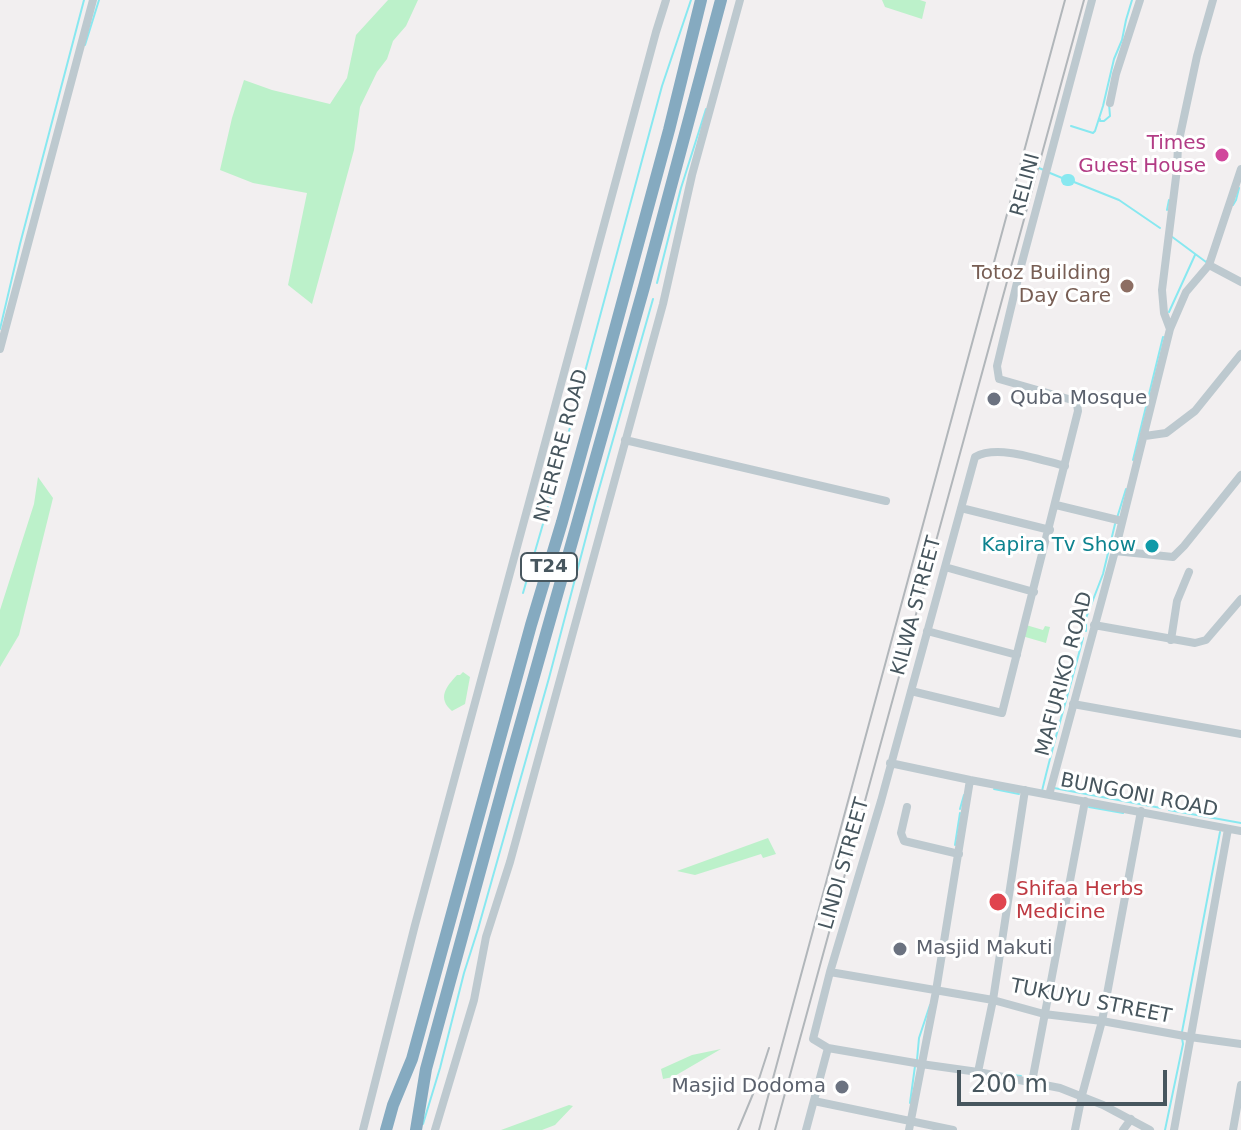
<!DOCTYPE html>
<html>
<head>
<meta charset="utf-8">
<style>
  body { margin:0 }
  #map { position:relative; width:1241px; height:1130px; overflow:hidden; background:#f2eff0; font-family:"DejaVu Sans",sans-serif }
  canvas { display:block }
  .scale { position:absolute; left:957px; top:1070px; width:210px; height:36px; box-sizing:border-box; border:4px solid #47565e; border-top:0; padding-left:10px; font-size:24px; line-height:28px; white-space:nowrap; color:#47565e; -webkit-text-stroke:6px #fff; paint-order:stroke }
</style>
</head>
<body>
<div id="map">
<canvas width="1241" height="1130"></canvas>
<div class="scale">200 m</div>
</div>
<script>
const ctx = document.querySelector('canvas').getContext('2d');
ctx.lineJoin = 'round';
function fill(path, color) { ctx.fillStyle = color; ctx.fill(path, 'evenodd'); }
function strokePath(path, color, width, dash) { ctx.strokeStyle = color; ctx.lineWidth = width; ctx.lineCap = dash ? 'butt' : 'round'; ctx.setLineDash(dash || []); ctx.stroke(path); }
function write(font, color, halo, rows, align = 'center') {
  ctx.font = font + ' "DejaVu Sans",sans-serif'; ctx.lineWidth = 6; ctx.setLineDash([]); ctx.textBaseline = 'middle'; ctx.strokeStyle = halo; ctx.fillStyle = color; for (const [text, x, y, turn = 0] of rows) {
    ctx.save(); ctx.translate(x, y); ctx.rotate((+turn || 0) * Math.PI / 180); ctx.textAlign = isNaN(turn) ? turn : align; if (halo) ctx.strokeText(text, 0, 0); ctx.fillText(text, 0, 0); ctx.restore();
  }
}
fill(new Path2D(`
  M388 0H418L406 26 393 41 387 59 377 72 360 107 354 150 312 304 288 285 307 193 253 183 220 170 232 118 244 80 272 90 330 104 347 78 356 35Z
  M882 0H920L926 2 922 19 885 7Z
  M38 477 53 498 19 635 0 667V610L34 504Z
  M1026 625 1043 630 1045 626 1050 627 1046 643 1022 636Z
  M463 672 470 677 465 704 452 711C437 698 446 687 457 675H460Z
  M768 838 776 854 763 858 761 854 695 875 677 871Z
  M721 1049 673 1077 663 1079 661 1069 692 1055Z
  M569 1105 573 1106 555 1125 542 1130H501Z`), '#bcf1ca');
strokePath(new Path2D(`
  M85 45 99 0
  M1100 119V121H1104L1110 116 1109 104
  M1071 126 1093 133 1095 131 1103 106 1114 59 1122 40 1126 20 1132 0
  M1031 165 1044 170
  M1050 173 1067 180
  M1069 180 1119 200 1160 228
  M1233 205 1236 200 1239 188
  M1167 210 1169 200
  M1171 236 1206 262 1207 261
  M657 283 681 188 706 109
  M1169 312 1195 255
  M0 329 20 244 84 0
  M1133 460 1163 337
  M1117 518 1126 489
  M523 593 558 472 662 86 691 0
  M1086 618 1103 574 1115 524
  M1086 631V621
  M1054 788 1161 808
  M994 789 1019 794
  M1042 791C1054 739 1070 689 1083 638
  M1089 807 1123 813
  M960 809 964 795
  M1169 810 1241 823
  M955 845 960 813
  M1182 1032 1220 832
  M917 1060 919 1038 930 1005
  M1013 1075 1021 1076
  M910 1103 915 1066
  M423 1124 440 1068 464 973 478 929 549 678 595 503 653 299
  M1165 1130 1183 1044 1182 1038`), '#88e8f0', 2);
strokePath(new Path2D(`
  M1067 180H1069`), '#88e8f0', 12);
strokePath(new Path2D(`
  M1110 103 1116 74 1140 0
  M1209 265 1241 282
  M1170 329 1164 313 1162 290 1177 169 1178 145 1197 56 1213 0
  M0 349 93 0
  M1145 436 1166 433 1195 411 1241 354
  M625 440 886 501
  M1065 466C1040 460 998 444 975 457L881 801 830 972 813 1039 828 1048 921 1064 978 1072 1060 1088 1103 1105 1150 1130
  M1056 505 1122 521
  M961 508 1050 530
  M1115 551 1173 557 1184 546 1241 475
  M945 567 1034 592
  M1094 625 1195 643 1206 640 1241 599
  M927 631 1017 655
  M1171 640 1177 601 1189 572
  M911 691 1002 713 1078 411 1077 403 1072 400 999 379 997 366 1021 266 1092 0
  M1073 704 1241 734
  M890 763 970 780 1241 831
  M1049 795 1115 551 1170 329 1186 292 1209 265 1241 169
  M907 807 901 833 904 841 959 854
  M830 972 993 1000 1044 1014 1102 1021 1190 1037 1241 1044
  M978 1072 993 1000 1025 790
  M1032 1082 1085 801
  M814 1101 953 1130
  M363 1130 415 925 656 32 666 0
  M435 1130 474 1000 486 937 510 862 663 304 692 175 740 0
  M806 1130 828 1048
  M909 1130 936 991 970 780
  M1075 1130 1082 1095 1102 1021 1141 811
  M1123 1130 1131 1119
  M1174 1130 1228 829
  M1233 1130 1241 1085`), '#bdc9cf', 8);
strokePath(new Path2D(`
  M386 1130 393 1105 412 1059 531 625 562 522 593 410 669 130 701 0
  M416 1130 426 1069 509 765 644 287 721 0`), '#85aac0', 12);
strokePath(new Path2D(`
  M738 1130 758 1082 769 1048
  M759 1130 1065 0
  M775 1130 1084 0`), '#b1b6ba', 2);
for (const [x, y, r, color] of [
  [1222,155,8,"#d1479c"],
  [1127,286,8,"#8d6e63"],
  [994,399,8,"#6b7280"],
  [1152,546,8,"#0f9aa8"],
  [998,902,10,"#e0444e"],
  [900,949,8,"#6b7280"],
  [842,1087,8,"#6b7280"]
]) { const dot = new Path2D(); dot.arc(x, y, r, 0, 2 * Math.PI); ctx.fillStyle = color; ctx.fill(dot); strokePath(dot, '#fff', 3); }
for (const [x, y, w] of [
  [549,567,56]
]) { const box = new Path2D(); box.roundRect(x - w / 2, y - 14, w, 28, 6); ctx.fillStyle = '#fff'; ctx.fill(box); strokePath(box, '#47565e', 2); }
write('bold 18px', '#47565e', null, [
  ["T24",549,567]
]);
write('20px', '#b23c85', '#fff', [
  ["Times",1206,144],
  ["Guest House",1206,167]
], 'right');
write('20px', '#47565e', '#fff', [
  ["RELINI",1026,185,-75],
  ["NYERERE ROAD",562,446,-75],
  ["KILWA STREET",917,606,-75],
  ["MAFURIKO ROAD",1065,674,-75],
  ["BUNGONI ROAD",1139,796,11],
  ["LINDI STREET",845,864,-74],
  ["TUKUYU STREET",1091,1002,11]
]);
write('20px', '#785e54', '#fff', [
  ["Totoz Building",1111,274],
  ["Day Care",1111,297]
], 'right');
write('20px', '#5b616d', '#fff', [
  ["Quba Mosque",1010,399],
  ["Masjid Makuti",916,949],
  ["Masjid Dodoma",826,1087,"right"]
], 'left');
write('20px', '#0d838f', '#fff', [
  ["Kapira Tv Show",1136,546]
], 'right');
write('20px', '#be3a42', '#fff', [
  ["Shifaa Herbs",1016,890],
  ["Medicine",1016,913]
], 'left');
</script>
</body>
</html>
